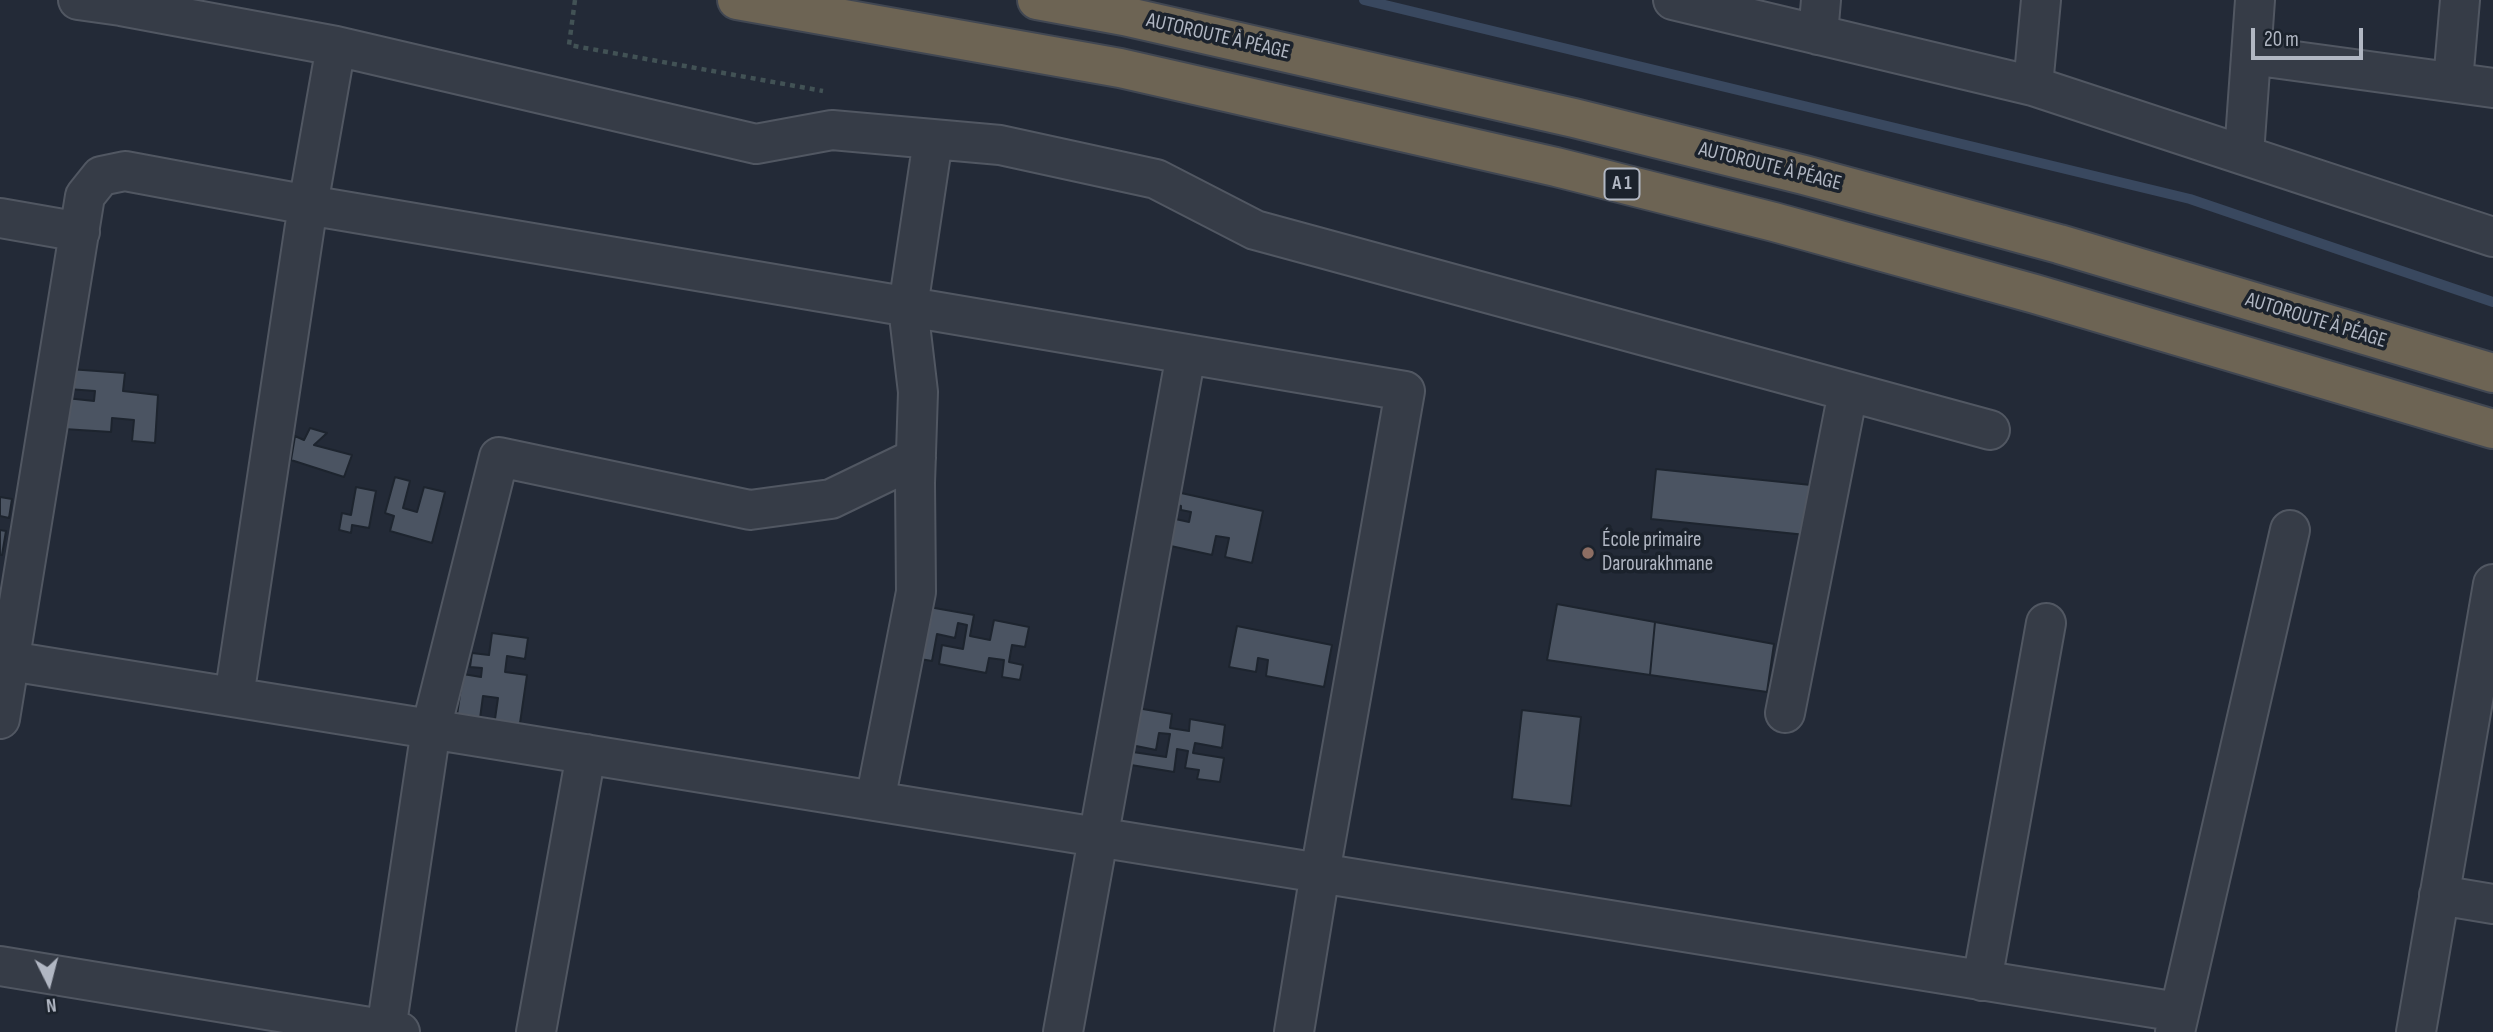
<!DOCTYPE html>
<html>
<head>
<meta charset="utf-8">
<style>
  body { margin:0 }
  #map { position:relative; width:2493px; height:1032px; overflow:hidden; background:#232a37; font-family:"Sofia Sans Condensed",sans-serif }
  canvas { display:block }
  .north { position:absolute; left:14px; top:948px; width:70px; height:70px; -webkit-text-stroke:5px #1b222c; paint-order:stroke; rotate:174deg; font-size:19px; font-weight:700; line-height:28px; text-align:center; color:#b1b7c3 }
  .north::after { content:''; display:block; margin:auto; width:24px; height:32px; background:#b1b7c3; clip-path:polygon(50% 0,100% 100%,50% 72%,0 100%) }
  .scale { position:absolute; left:2251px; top:28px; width:112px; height:32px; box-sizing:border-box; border:4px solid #b1b7c3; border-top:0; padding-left:9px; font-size:21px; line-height:24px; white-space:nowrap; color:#b1b7c3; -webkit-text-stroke:5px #1b222c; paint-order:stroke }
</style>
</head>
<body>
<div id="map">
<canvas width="2493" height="1032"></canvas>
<div class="north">N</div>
<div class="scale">20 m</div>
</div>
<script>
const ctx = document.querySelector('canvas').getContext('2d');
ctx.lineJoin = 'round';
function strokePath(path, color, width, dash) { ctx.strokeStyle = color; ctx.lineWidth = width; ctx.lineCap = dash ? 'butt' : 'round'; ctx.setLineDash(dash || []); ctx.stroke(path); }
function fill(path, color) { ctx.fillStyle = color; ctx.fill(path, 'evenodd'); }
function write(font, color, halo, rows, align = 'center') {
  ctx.font = font + ' "Sofia Sans Condensed",sans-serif'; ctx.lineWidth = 7; ctx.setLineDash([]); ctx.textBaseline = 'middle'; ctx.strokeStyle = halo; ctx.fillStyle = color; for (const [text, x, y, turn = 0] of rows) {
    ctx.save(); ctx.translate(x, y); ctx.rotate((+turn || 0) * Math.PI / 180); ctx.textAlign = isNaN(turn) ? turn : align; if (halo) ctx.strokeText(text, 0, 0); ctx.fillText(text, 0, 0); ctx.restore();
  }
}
strokePath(new Path2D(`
  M1364 0 2190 199 2493 302`), '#39485f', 10);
const building = new Path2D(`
  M69 369 125 373 123 391 158 395 155 443 132 441 134 420 112 418 111 432 64 429 66 398 94 401 95 391 68 389Z
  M310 428 327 433 314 445 352 455 344 477 291 460 295 436 304 440Z
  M1656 469 1811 485 1806 535 1651 519Z
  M395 477 410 481 403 508 417 512 424 487 445 492 432 543 390 531 394 516 385 513Z
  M356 487 376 491 369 528 352 525 351 533 339 530 342 513 351 515Z
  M1172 491 1263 511 1252 563 1225 557 1229 538 1216 536 1212 555 1157 543 1162 516 1189 522 1191 512 1181 510V506L1169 503Z
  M0 497 12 499 9 518 0 516Z
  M0 530 6 531 2 555H0Z
  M1557 604 1655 622 1650 675 1547 660Z
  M929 607 974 615 970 636 990 640 994 620 1029 627 1025 647 1012 645 1009 662 1023 665 1020 680 1002 677 1004 660 989 658 986 673 939 664 942 645 963 649 967 625 958 623 955 638 937 634 932 661 920 659Z
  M1655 622 1774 644 1767 692 1650 675Z
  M1237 626 1332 645 1324 687 1266 676 1268 660 1258 658 1256 672 1229 667Z
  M492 633 528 638 525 659 507 656 505 672 527 675 519 730 494 726 498 698 483 696 479 726 456 722 463 674 481 677 482 668 470 667 472 653 489 655Z
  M1137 708 1172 714 1170 728 1189 731 1190 719 1225 725 1222 748 1195 743 1193 753 1224 758 1220 782 1197 779 1199 770 1185 768 1188 751 1177 749 1174 772 1131 765 1133 752 1166 757 1170 734 1159 733 1156 750 1131 745Z
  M1522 710 1581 717 1571 806 1512 799Z`);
fill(building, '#4b5462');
strokePath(building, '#1d242e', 2);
const street = new Path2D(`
  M78 0 121 6 336 46 756 144 832 130 1000 145 1156 179 1255 230 1990 430
  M1673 0 2033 86 2493 237
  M1818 35 1821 0
  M2251 55 2493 88
  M2453 82 2460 0
  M2033 86 2041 0
  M2244 154 2255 0
  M0 218 80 232
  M10 661 2178 1012
  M234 697 308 205 336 46
  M1785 713 1848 392
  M0 719 85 196 101 176 125 171 308 205 1405 391 1320 873 1294 1032
  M875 801 916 592 915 483 918 392 908 307 933 140
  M2439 895 2493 904
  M0 966 400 1032
  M1982 981 2046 623
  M386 1030 431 729 499 457 750 510 831 499 916 458
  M536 1032 586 754
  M1063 1032 1186 354
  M2175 1032 2290 530
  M2416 1032 2493 584`);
const highway = new Path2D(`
  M737 0 1120 68 1556 167 1774 222 2035 294 2493 429
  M1037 0 1124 16 1574 118 1804 175 2059 244 2493 373`);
strokePath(street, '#515762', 42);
strokePath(highway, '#414752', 42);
strokePath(new Path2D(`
  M575 0 569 45 823 91`), '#425255', 4.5, [5, 5]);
strokePath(street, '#363c47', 38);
strokePath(highway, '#6d6454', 38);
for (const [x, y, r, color] of [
  [1588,553,7,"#8d6e63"]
]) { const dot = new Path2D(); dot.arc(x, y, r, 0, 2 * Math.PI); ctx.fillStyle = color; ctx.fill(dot); strokePath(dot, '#1b222c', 2.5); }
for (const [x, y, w] of [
  [1622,184,35]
]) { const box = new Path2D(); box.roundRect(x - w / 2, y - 15.5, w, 31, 5); ctx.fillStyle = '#1b222c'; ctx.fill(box); strokePath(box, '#b1b7c3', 2); }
write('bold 19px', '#b1b7c3', null, [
  ["A 1",1622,184]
]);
write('21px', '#b1b7c3', '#1b222c', [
  ["AUTOROUTE À PÉAGE",1218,37,13],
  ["AUTOROUTE À PÉAGE",1770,167,14],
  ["AUTOROUTE À PÉAGE",2316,321,17]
]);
write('21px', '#b1b7c3', '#1b222c', [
  ["École primaire",1602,541],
  ["Darourakhmane",1602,565]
], 'left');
</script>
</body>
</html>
